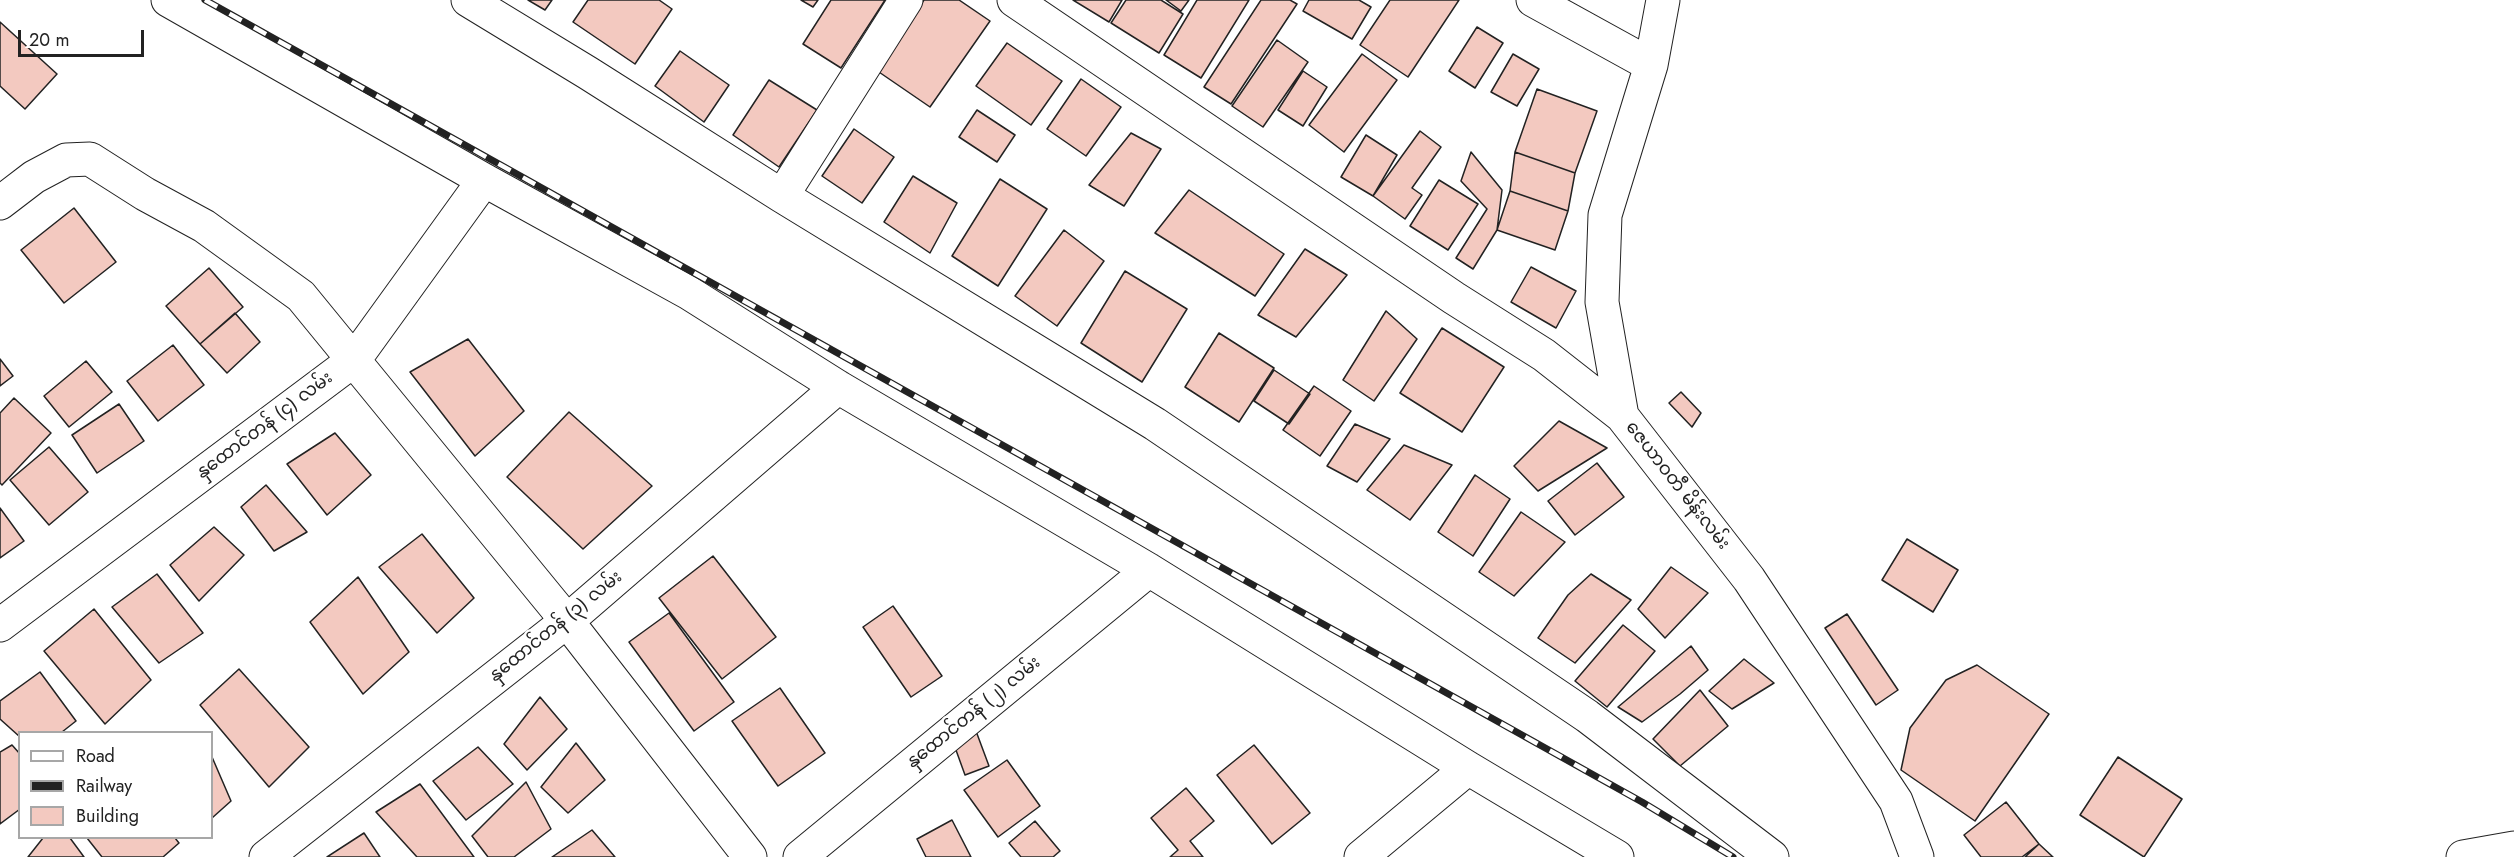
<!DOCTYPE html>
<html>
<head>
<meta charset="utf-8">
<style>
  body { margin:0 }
  #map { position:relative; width:2514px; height:857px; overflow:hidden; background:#fff; font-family:Jost,sans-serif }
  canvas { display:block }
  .legend { position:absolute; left:18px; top:731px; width:195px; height:108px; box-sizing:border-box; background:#fff; border:2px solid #a7a7a7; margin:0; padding:8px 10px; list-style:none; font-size:18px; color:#222 }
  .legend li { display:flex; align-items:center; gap:12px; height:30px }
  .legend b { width:30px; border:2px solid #a7a7a7 }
  .scale { position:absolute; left:18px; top:30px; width:126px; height:27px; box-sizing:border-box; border:3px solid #222; border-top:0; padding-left:8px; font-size:18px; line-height:21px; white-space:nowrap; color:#222; -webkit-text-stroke:4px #fff; paint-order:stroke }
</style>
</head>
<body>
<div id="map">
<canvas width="2514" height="857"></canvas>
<ul class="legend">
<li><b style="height:8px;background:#fff"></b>Road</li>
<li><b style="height:8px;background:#222"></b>Railway</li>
<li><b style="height:16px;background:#f3c9c0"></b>Building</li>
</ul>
<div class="scale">20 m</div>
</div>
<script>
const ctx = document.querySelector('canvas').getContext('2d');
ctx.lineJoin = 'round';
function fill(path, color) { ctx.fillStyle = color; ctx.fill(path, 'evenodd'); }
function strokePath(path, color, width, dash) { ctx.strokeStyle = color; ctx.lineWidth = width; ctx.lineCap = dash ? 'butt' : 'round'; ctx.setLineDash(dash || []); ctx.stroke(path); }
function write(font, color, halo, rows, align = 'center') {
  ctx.font = font + ' Jost,"Noto Sans Myanmar",sans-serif'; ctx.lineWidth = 4.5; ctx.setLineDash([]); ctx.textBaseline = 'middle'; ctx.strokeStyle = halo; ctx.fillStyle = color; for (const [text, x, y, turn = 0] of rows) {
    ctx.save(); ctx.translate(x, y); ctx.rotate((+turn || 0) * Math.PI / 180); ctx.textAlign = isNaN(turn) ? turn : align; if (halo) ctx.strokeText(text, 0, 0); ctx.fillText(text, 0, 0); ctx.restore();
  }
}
const building = new Path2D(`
  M528 0H552L545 10Z
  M588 0H659L672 9 635 64 573 22Z
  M801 0H818L813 7Z
  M831 0H885L841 68 803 44Z
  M924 0H959L990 21 930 107 876 70Z
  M1073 0H1122L1109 22Z
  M1126 0H1161L1183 14 1159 53 1111 23Z
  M1166 0H1189L1181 11Z
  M1197 0H1249L1201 78 1164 55Z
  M1261 0H1290L1297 4 1231 104 1204 87Z
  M1309 0H1359L1371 7 1352 39 1303 11Z
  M1390 0H1459L1408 77 1360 45Z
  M0 22 57 74 25 109 0 86Z
  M1477 27 1503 43 1475 88 1449 71Z
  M1277 40 1308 62 1263 127 1232 106Z
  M1007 43 1062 81 1031 125 976 86Z
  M680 51 729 85 704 122 655 86Z
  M1362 54 1397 80 1344 152 1309 125Z
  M1513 54 1539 69 1517 106 1491 92Z
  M1303 71 1327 87 1303 126 1278 110Z
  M1081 79 1121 107 1086 156 1047 129Z
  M769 80 817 110 779 167 733 135Z
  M1537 89 1597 111 1575 173 1515 152Z
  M977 110 1015 135 997 162 959 137Z
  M854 129 894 157 862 203 822 176Z
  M1420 131 1441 147 1412 188 1422 195 1405 219 1373 196Z
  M1131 133 1161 149 1124 206 1089 185Z
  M1366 135 1397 155 1373 196 1341 177Z
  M1471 152 1502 190 1497 230 1473 269 1456 258 1487 209 1461 181Z
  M1515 152 1575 173 1568 211 1510 191Z
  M913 176 957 203 930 253 884 222Z
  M1000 179 1047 209 998 286 952 256Z
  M1439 180 1478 204 1448 250 1410 226Z
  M1189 190 1284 254 1255 296 1155 233Z
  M1510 191 1568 211 1555 250 1497 230Z
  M74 208 116 262 64 303 21 250Z
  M1064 230 1104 261 1057 326 1015 296Z
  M1305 249 1347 275 1296 337 1258 315Z
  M1531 267 1576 291 1556 328 1511 302Z
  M209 268 243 307 200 344 166 306Z
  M1125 271 1187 309 1142 382 1081 343Z
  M1386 311 1417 339 1374 401 1343 380Z
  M235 313 260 342 227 373 200 344Z
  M1442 328 1504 367 1462 432 1400 393Z
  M1219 333 1274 368 1239 422 1185 387Z
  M468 339 524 411 475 456 410 372Z
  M173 345 204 385 158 421 127 381Z
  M0 359 13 376 0 386Z
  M86 361 112 392 69 427 44 396Z
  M1274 370 1310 394 1289 424 1254 401Z
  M1314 386 1351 411 1320 456 1283 430Z
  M1681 392 1701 413 1692 427 1669 403Z
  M14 398 51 433 2 485 0 483V413Z
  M119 404 144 441 97 473 72 435Z
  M569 412 652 486 583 549 507 477Z
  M1559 421 1607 448 1538 491 1514 466Z
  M1355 424 1390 439 1357 482 1327 466Z
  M335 433 371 475 327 515 287 464Z
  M1404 445 1452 465 1410 520 1367 490Z
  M49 447 88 492 49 525 10 480Z
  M1597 463 1624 497 1575 535 1548 501Z
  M1475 475 1510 499 1473 556 1438 532Z
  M266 485 307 532 274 551 241 507Z
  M0 508 24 541 0 558Z
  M1521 512 1565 542 1514 596 1479 572Z
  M214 527 244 555 199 601 170 565Z
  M422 534 474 598 437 633 379 567Z
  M1907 539 1958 570 1933 612 1882 580Z
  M713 556 776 637 722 679 659 598Z
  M1671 567 1708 593 1665 638 1638 609Z
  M157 574 203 633 159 663 112 607Z
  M1591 574 1631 600 1575 663 1538 638 1568 595Z
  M358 577 409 652 363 694 310 622Z
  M893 606 942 676 911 697 863 627Z
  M94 609 151 680 105 724 44 651Z
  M669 613 734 702 694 731 629 642Z
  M1847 614 1898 690 1876 705 1825 628Z
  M1623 625 1655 651 1607 707 1575 681Z
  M1691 646 1708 670 1680 694 1642 722 1618 707Z
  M1744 659 1774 683 1732 709 1709 691Z
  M1977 665 2049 714 1975 821 1901 770 1910 728 1946 680Z
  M239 669 309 747 269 787 200 705Z
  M40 672 76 721 62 732H20V737L0 719V701Z
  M780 688 825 753 778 786 732 721Z
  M1700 690 1728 726 1680 766 1653 739Z
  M540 697 567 729 527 770 504 744Z
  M973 723 989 766 965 775 952 739Z
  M576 743 605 780 568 813 541 787Z
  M12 745 20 754V809L0 824V752Z
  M1254 745 1310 813 1272 844 1217 775Z
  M478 747 513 784 466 820 433 781Z
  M212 757 231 801 212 818Z
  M2118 757 2182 799 2144 857 2080 815Z
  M1007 760 1040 806 998 837 964 790Z
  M526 782 551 829 514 857H488L472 836Z
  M420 784 474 857H417L376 812Z
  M1186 788 1214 821 1190 841 1203 857H1170L1178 850 1151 818Z
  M2006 802 2039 844 2022 857H1981L1964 835Z
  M952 820 971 857H926L917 839Z
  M1035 821 1060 851 1053 857H1021L1009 843Z
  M592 830 615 857H552Z
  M364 833 380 857H327Z
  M43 838H70L84 857H28Z
  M87 838H175L179 843 163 857H102Z
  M2039 844 2053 857H2025Z`);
fill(building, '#f3c9c0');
strokePath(building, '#222', 1.5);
const minor = new Path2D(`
  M168 0 484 180 689 293 838 387 1149 570 1468 768 1617 857
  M468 0 588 73 782 196 1155 424 1587 716 1772 857
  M1014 0 1454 298 1544 355 1622 416
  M1533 0 1651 65
  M1663 0 1651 65 1605 215 1602 302 1622 416 1749 579 1896 801 1917 857
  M782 196 906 0
  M0 203 34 177 66 160 90 159 145 194 204 226 301 296 567 621 750 857
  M0 625 354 360 484 180
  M266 857 567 621 838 387
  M800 857 1149 570
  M1361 857 1468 768
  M2463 857 2514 848`);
strokePath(minor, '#222', 35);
strokePath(minor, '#fff', 33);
const rail = new Path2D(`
  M205 0 1642 802 1733 857`);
strokePath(rail, '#222', 7);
strokePath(rail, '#fff', 4.5, [14]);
write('18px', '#222', '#fff', [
  ["နှထောင်တန် (၄) လမ်း",265,426,-37],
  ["ဇေယာဝတီ မိန်းလမ်း",1677,486,52],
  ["နှထောင်တန် (၃) လမ်း",556,627,-39],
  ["နှထောင်တန် (၂) လမ်း",974,713,-39]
]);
</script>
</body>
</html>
